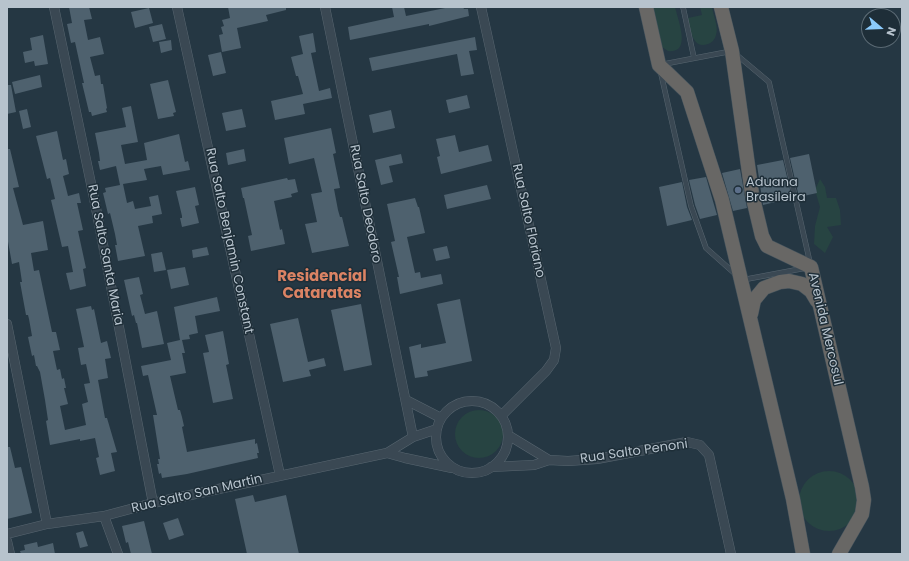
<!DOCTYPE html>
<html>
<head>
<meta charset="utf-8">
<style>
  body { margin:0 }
  #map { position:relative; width:909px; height:561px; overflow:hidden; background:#253743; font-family:Poppins,sans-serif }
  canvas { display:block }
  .frame { position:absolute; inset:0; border:8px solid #b7c3cd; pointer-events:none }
  .north { position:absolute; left:861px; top:8px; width:40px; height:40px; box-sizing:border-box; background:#1e2e38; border:1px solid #5b6a74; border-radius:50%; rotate:109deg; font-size:11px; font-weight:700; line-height:16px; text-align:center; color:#b7c3cd }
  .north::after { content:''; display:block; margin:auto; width:14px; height:18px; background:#8ccbfc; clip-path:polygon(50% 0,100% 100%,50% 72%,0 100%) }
</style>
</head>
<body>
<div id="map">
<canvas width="909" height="561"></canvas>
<div class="frame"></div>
<div class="north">N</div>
</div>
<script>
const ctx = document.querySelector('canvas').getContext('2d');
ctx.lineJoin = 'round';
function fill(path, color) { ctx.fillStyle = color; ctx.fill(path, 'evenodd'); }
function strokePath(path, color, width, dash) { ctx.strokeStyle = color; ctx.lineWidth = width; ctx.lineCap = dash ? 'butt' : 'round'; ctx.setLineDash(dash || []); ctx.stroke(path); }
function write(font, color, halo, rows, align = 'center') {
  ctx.font = font + ' Poppins,sans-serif'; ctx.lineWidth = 3; ctx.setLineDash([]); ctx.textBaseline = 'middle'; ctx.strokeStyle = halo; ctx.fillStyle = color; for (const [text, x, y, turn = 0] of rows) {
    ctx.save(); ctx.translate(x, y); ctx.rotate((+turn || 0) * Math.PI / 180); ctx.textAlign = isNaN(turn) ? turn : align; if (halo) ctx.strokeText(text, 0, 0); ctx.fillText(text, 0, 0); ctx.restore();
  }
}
fill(new Path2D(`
  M653 7H675C678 20 692 54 668 51L662 47Z
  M700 7H712C713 15 719 27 716 35 715 39 712 43 708 44 692 50 690 28 688 18L702 15Z
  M820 179 825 187 827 198H836L840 210 841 225 827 227 833 237 825 253 814 244 815 226 820 207 815 190Z
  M455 434a24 24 0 1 1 48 0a24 24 0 1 1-48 0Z
  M799 501a30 30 0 1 1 60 0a30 30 0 1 1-60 0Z`), '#274442');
fill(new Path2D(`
  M69 7H89L92 19 84 20 88 40 100 37 104 54 90 57 95 76 100 75 101 84H103L107 108 106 109 107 112 92 116 91 112H89L82 83H84L75 42 71 43 67 24 72 23Z
  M228 7H286V10L266 15 268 21 237 28 241 48 222 52 219 35 223 34 221 27 224 26 222 20 230 18Z
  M392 7H404L406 16 450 7H463L464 9H468L469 16 429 26V24L350 40 348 27 394 17Z
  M149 8 153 23 135 28 131 12Z
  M162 24 166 39 153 42 149 27Z
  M313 33 316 52 311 53 319 91 330 88 332 98 303 104 305 114 275 120 271 101 303 94 298 76H296L291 57 303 54 299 36Z
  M43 35 48 64 35 66 34 61 25 63 23 52 32 50 30 38Z
  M475 37 477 50 469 51 474 74 461 76 457 54 372 71 369 58Z
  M171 40 172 50 161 53 159 42Z
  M221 52 226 73 213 76 208 55Z
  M40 75 42 87 15 94 12 82Z
  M168 80 176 112 173 113 174 116 158 119 150 84Z
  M7 85H11L16 112 7 114Z
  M467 95 470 108 449 113 446 100Z
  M131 106 138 142 121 145 125 164 147 160 144 143 179 134 185 162 188 161 190 170 163 175 161 166 144 169 147 180 123 184 127 203 133 201 135 209 151 206 149 197 158 195 162 214 152 216 153 223 138 226 145 256 118 261 115 245H117L115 234 110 213 108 214 103 193 106 192 105 188 120 185 116 166 100 170 98 161H100L99 153 95 133 126 127 122 108Z
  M27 109 31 127 23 129 19 111Z
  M242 109 246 127 226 131 222 113Z
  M391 110 395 128 373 133 369 115Z
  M331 128 336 153 333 154 340 188 334 189 338 210 340 217H342L349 246 312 253 305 224 317 222 311 194 322 192 314 158 289 164 284 138Z
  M57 131 63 160 66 159 69 174 63 176 68 196 79 193 81 203H77L83 230 78 231 86 268 83 269 86 286 70 290 66 273 73 272 68 246 62 247 51 200 55 199 50 178 47 179 36 136Z
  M455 135 459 152 488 145 492 161 441 174 437 157 440 156 436 139Z
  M7 149H10L19 187 13 188 23 225 43 221 48 250 31 253 34 271 39 270 52 332H56L60 350 53 351 57 370 60 369 62 379 64 378 66 388H64L68 404 60 406 65 430 86 425 82 404 88 402 84 384 90 383 86 364 81 365 78 348 84 347 76 309 91 306 92 310 94 309 101 343 107 341 111 358 105 359 108 378 98 380 105 418H107L117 452 111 453 115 471 100 475 96 458 99 457 95 438 80 441V439L50 445 46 421 48 420 45 400 40 372 37 366H36L34 355 32 356 28 337 32 336 29 319 28 315H26L20 282H22L19 262 12 264 7 236Z
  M244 149 246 161 228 165 226 153Z
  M401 154 403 163 389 166 393 182 381 185 375 160Z
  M809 154 817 193 799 197 790 158Z
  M783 160 792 198 763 205 757 165Z
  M740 169 747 208 733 211 722 173Z
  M706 177 717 215 700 219 695 205 689 180Z
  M287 178 288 180 295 179 298 192 291 194 292 197 274 201 280 230 282 229 285 244 251 251 248 236 252 235 244 198H243L241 188Z
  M682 182 687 207 692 220 667 226 659 187Z
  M487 185 491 199 447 209 444 195Z
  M195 187 199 205 195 206 199 223 182 227 180 218H182V216L176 191Z
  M415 198 418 207H419L425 233 407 237 415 273 420 272 421 278 441 274 443 284 400 294 397 277H399L391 242 395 241 387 204Z
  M447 246 450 258 436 261 433 249Z
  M207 247 209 255 193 258 192 250Z
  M162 252 166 270 154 272 151 254Z
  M185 267 189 285 171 289 167 270Z
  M139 277 143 294 140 295 145 314 157 311 164 344 142 348 137 323H136L134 315 132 316 124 280Z
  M217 297 220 311 195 316 198 333 189 335 190 339 182 340 185 353H182L186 373 170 376 178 410H180L182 417 184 426 182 427 187 452 255 439V444L257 443 259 453H257L258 458 187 474 162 478 161 473 159 474 157 464H159L158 459H160L153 415H157L148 375 143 376 141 366 171 360 167 343 180 340 174 307Z
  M460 299 472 361 427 371 428 376 415 378 409 347 421 344V348L446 343 437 304Z
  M361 304 372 365 344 371 331 310Z
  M298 318 308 362 324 358 326 366 309 370 311 376 283 382 270 324Z
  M223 331 229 364 226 365 233 399 213 403 203 353 209 352 205 335Z
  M7 447H10L15 468 21 467 32 513 7 519Z
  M253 495 255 502 286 495 299 554H247L235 499Z
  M178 518 184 535 169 540 163 523Z
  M144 521 152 554H131L128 542 126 543 122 526Z
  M83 531 88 546 80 548 76 533Z
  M37 542 38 547 53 543 55 554H21L20 551 25 550 24 545Z`), '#4e616e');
const service = new Path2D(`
  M683 7 694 58
  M732 51 769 82 811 267 742 280 706 248 691 206 659 65Z`);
const minor = new Path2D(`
  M54 7 94 198 153 503
  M177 7 280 475
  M325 7 413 437
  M481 7 556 348 554 360 546 371 501 416
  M7 324 47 524
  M406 400 441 418
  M436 437a36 36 0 1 1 72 0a36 36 0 1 1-72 0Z
  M508 435 549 460
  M387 453 405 458 452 468
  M491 467 534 465 549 460 568 461 597 459 687 442 700 445 709 455 731 554
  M104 516 118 554
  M7 534 47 524 104 516 153 503 387 453 413 437 437 429
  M7 541 10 554`);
const trunk = new Path2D(`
  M646 7 659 65 687 92 722 200 793 499 803 554
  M721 7 732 51 752 194 762 236 767 246 811 267 862 487 864 500 862 514 839 554
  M751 314 754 300 764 288 780 282 789 281 802 284 811 291 817 301`);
strokePath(service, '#586670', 5.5);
strokePath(minor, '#586670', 10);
strokePath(trunk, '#44535d', 15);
strokePath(service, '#3a4853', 4.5);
strokePath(minor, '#3a4853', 9);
strokePath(trunk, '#686765', 14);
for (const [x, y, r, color] of [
  [738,190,4,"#5c6f8a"]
]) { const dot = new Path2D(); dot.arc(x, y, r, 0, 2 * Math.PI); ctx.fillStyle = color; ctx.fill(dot); strokePath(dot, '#1e2e38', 1.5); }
write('13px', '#b7c3cd', '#1e2e38', [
  ["Aduana",746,183],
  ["Brasileira",746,198]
], 'left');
write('13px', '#b7c3cd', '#1e2e38', [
  ["Rua Salto Deodoro",365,204,79],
  ["Rua Salto Floriano",528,221,78],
  ["Rua Salto Benjamin Constant",229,241,78],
  ["Rua Salto Santa Maria",105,255,79],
  ["Avenida Mercosul",825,329,77],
  ["Rua Salto Penoni",634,452,-8],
  ["Rua Salto San Martin",197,494,-13]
]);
write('bold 15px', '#db8364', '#1e2e38', [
  ["Residencial",322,277],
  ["Cataratas",322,294]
]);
</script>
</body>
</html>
